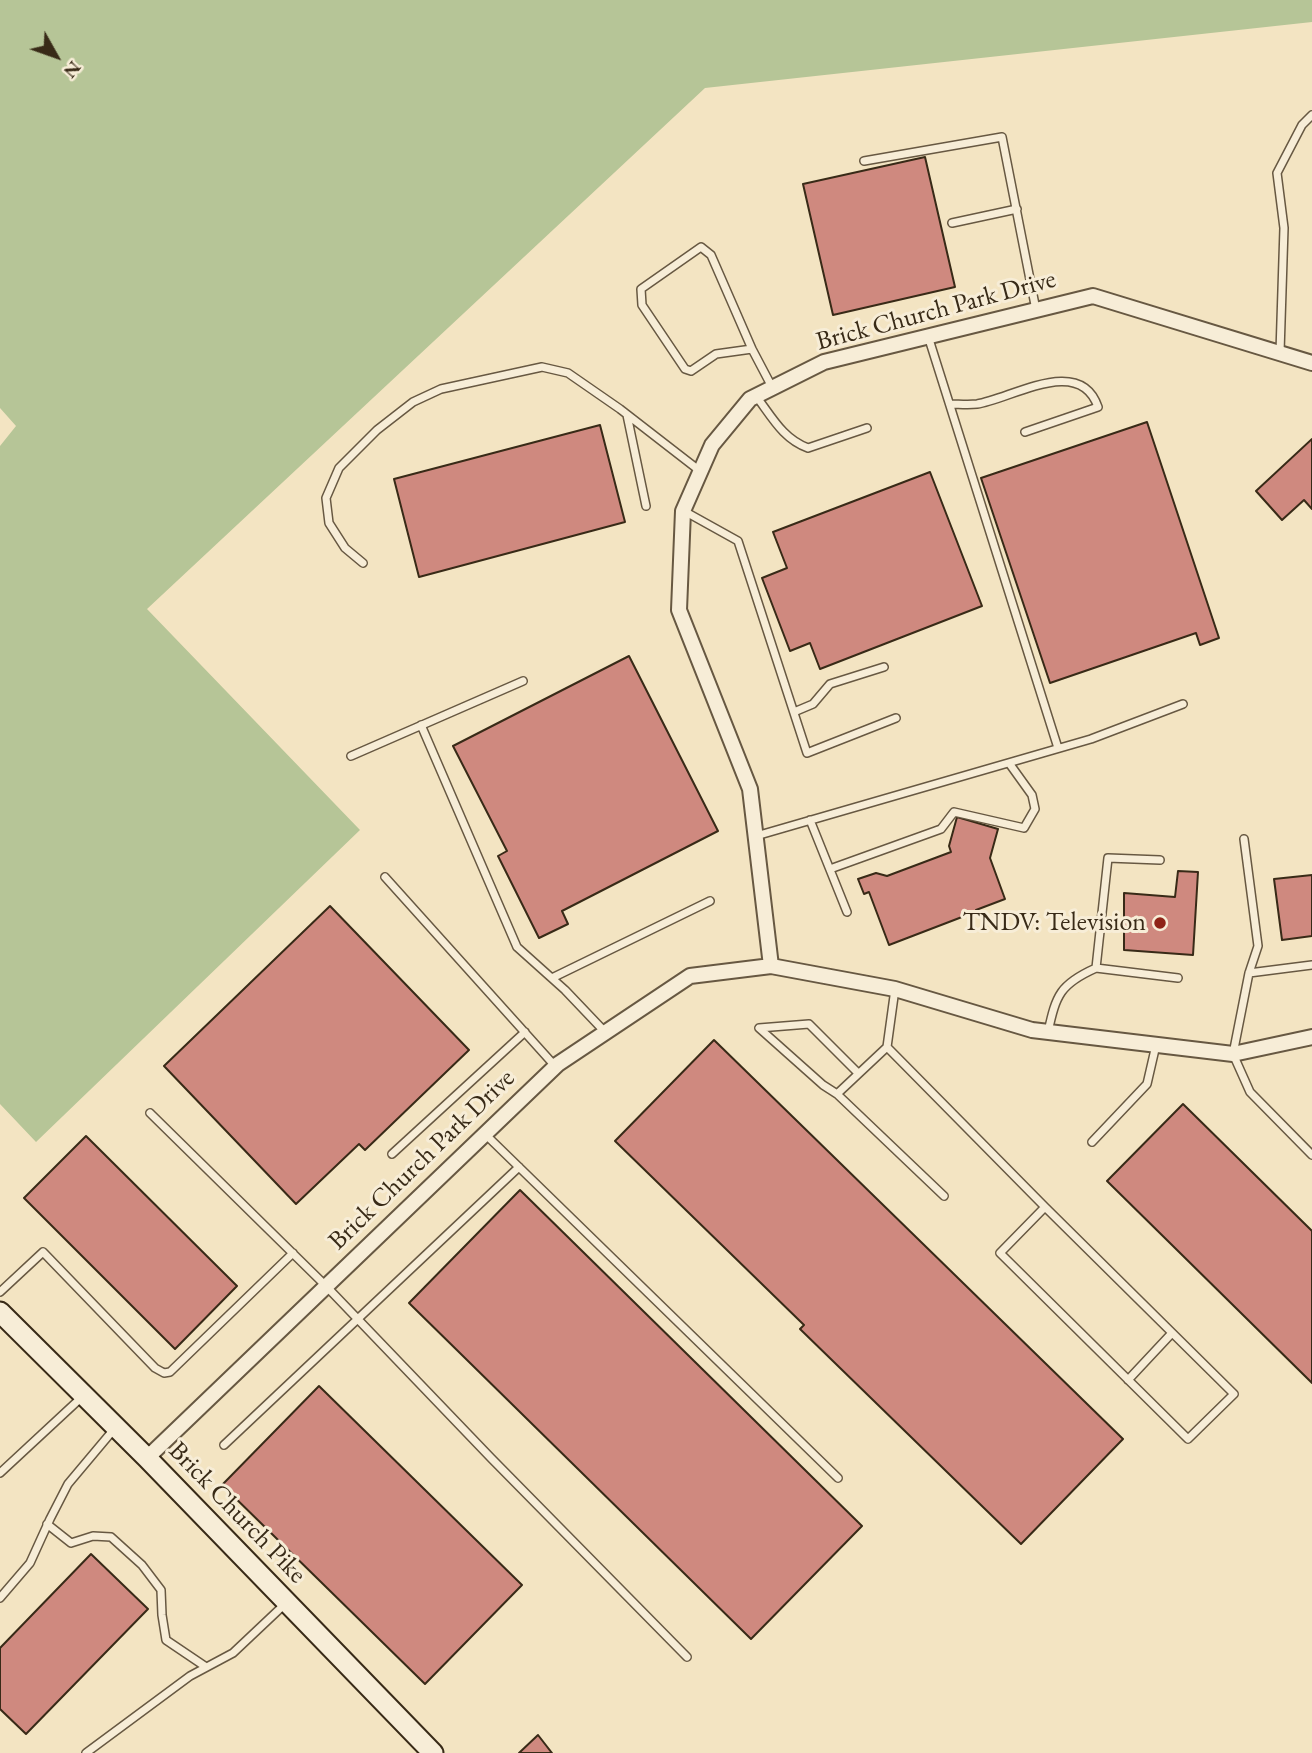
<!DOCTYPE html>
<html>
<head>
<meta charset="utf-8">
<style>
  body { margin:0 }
  #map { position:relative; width:1312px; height:1753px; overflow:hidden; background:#f3e4c2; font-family:"EB Garamond",serif }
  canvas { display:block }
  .north { position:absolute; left:21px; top:21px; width:70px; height:70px; -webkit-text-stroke:5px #f7edd7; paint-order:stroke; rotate:130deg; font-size:19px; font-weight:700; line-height:28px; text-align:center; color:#382a17 }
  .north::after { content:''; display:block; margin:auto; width:24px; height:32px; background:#382a17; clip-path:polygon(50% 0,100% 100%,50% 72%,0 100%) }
</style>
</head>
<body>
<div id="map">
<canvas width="1312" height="1753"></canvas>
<div class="north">N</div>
</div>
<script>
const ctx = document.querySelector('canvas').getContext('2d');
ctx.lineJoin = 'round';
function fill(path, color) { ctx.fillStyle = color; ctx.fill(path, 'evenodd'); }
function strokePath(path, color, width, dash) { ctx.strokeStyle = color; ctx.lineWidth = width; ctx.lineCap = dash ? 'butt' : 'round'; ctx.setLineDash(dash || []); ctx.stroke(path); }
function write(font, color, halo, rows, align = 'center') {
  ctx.font = font + ' "EB Garamond",serif'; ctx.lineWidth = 6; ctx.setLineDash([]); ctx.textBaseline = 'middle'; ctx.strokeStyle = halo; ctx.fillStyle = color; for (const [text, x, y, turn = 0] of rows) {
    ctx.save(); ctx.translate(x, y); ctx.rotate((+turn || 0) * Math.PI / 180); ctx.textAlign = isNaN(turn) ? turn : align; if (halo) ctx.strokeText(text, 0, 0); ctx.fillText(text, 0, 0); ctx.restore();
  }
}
fill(new Path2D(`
  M0 0H1312V22L705 88 147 609 360 830 36 1142 0 1104V446L16 426 0 408Z`), '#b6c597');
const building = new Path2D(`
  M925 157 955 287 833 315 803 184Z
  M1147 422 1219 638 1200 645 1196 633 1050 683 981 478Z
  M600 425 625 522 419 577 394 479Z
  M1312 439V509L1304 500 1282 520 1256 491Z
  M930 472 982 606 820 669 810 643 790 651 762 578 787 568 773 532Z
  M629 656 718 831 562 911 568 924 539 938 498 856 507 851 453 746Z
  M957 817 998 829 990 858 1005 899 976 910 975 912 889 945 869 892 864 894 858 879 876 873 887 876 951 852 949 846Z
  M1178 871 1198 872 1193 955 1124 950V893L1175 897Z
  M1312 875V936L1282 940 1274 879Z
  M330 906 469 1050 365 1150 359 1144 296 1204 164 1066Z
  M714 1040 1123 1439 1021 1544 800 1329 804 1325 615 1141Z
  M1183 1104 1312 1231V1383L1107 1181Z
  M86 1136 237 1286 175 1349 24 1198Z
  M520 1190 862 1526 751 1639 409 1303Z
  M319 1386 522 1585 425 1684 222 1485Z
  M91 1554 148 1609 26 1734 0 1709V1648Z
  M538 1735 552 1753H519Z`);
fill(building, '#cf897f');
strokePath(building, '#382a17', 2);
const lane = new Path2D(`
  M864 161 1002 137 1036 310
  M952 223 1017 209
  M928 336 1058 748
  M752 349 716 354 691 371 685 369 642 305 641 289 701 247 711 255 752 349 772 387
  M1280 352 1284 228 1277 173 1302 125 1312 115
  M756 396C772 417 783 439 808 448L867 428
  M950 404C958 404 968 405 977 404 1011 399 1080 354 1098 407L1025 432
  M627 415 646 506
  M684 511 738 541 807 753 896 718
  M363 563 345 548 329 523 326 498 339 468 377 430 413 402 441 389 542 367 568 373 620 409 700 471
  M794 712 813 704 830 684 884 667
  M421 725 517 947 565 990 605 1032
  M351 756 523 681
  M810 820 847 912
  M756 836 1091 739 1183 704
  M1244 839 1258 946 1249 973 1233 1054 1250 1092 1312 1155
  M1160 860 1108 858 1096 968 1178 978
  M830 869 941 829 954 812 1024 828 1035 809 1032 795 1009 763
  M385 877 555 1066
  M1249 973 1312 965
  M552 978 710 901
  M895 989 887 1047 1045 1207 1234 1394 1188 1439 1000 1253 1045 1207
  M1048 1032C1056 995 1060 984 1096 968
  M887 1047 837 1094 944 1196
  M837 1094 823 1085 759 1028 809 1024 858 1073
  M150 1113 326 1286 491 1458 687 1657
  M485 1134 838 1478
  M1092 1142 1147 1084 1156 1045
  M392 1154 525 1032
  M0 1292 43 1252 155 1368 164 1373 170 1372 293 1253
  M1128 1380 1172 1333
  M224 1445 519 1167
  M0 1473 83 1396
  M47 1524 71 1543 93 1536 111 1537 142 1565 161 1590 162 1615 166 1640 206 1667
  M0 1598 30 1563 50 1519 68 1484 115 1428
  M86 1753 190 1676 233 1653 286 1603`);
const street = new Path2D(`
  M1312 363 1093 296 824 362 750 399 712 445 683 511 679 610 750 789 771 966 895 989 1032 1030 1233 1054 1312 1037
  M147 1458 558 1064 690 976 771 966`);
const secondary = new Path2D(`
  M0 1312 147 1458 433 1753`);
strokePath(lane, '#675842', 10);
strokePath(street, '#675842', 18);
strokePath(secondary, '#382a17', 23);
strokePath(lane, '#f7edd7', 7);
strokePath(street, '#f7edd7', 14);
strokePath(secondary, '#f7edd7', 19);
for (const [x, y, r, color] of [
  [1160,923,7,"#8f2418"]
]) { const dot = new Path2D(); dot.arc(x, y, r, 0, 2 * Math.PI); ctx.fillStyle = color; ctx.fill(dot); strokePath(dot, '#f7edd7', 2.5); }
write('26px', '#382a17', '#f7edd7', [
  ["Brick Church Park Drive",936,311,-15],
  ["Brick Church Park Drive",422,1160,-44],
  ["Brick Church Pike",237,1513,46]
]);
write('26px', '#382a17', '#f7edd7', [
  ["TNDV: Television",1146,923]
], 'right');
</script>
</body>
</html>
